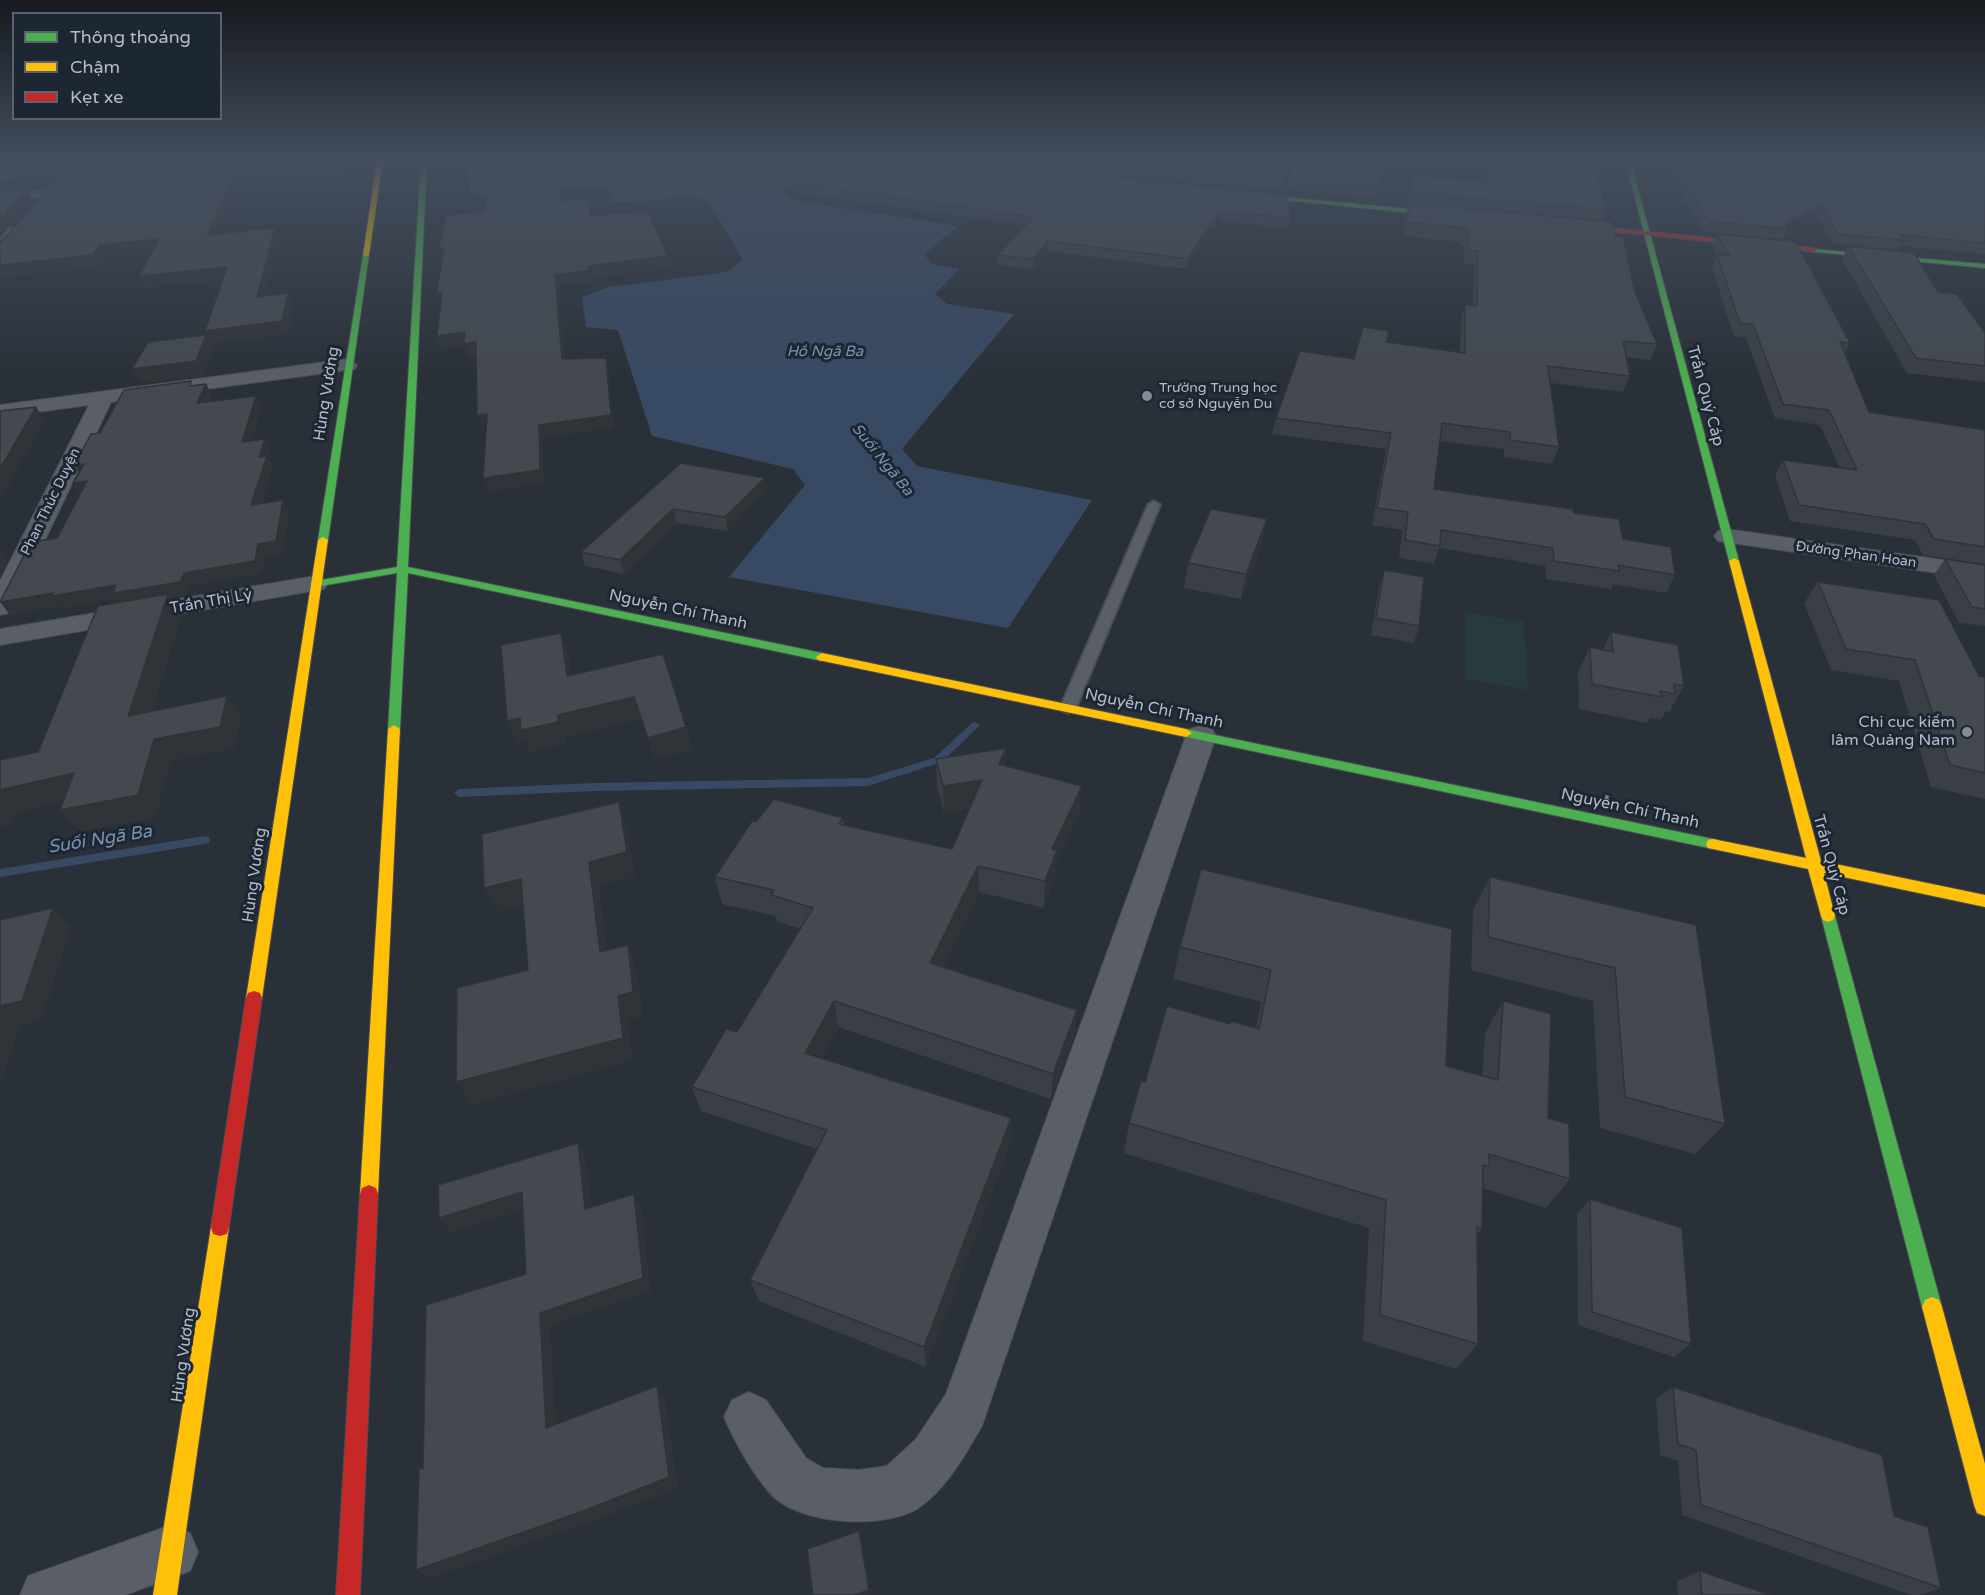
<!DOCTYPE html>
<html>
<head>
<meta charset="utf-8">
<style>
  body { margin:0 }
  #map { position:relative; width:1985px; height:1595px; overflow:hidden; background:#2a3038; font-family:"Varela Round",sans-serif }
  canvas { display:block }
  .legend { position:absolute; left:12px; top:12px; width:210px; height:108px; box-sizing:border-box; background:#1d2633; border:2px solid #59626f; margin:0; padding:8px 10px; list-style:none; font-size:18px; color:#b4bcc9 }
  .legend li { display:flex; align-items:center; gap:12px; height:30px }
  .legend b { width:30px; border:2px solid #59626f }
</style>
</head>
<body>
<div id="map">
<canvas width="1985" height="1595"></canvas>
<ul class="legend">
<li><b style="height:8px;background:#4caf50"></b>Thông thoáng</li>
<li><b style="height:8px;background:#ffc107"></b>Chậm</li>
<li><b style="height:8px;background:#c62828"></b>Kẹt xe</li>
</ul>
</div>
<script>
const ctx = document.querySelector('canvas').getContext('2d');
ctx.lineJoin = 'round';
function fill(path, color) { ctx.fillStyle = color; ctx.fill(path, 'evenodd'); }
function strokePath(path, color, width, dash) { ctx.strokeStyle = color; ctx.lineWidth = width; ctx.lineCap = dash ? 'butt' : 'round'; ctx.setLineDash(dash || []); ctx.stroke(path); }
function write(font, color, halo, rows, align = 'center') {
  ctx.font = font + ' "Varela Round",sans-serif'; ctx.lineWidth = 6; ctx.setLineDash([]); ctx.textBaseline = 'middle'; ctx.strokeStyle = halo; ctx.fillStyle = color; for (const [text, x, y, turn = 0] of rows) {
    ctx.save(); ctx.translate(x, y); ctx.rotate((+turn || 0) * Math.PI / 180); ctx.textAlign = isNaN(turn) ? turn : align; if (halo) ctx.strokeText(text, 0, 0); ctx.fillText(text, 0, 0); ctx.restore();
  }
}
fill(new Path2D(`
  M1465 612 1524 622 1528 690 1465 679Z`), '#273a3e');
fill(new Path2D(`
  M468 160H764L819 166 784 192 793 200 958 226 924 254 932 264 959 269 935 294 947 304 1014 314 902 449 917 466 1092 500 1008 628 729 577 805 485 793 469 652 436 618 330 586 327 582 297 609 287 727 272 743 260 708 201 692 197 613 203 609 190 592 187 485 196 470 192Z`), '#384963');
fill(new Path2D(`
  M975 722 980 725 978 727 942 762 868 786 594 791 459 797 454 793 459 789 594 783 868 778 934 758 972 723Z
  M205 836 209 837 210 840 209 843 205 844 0 877V869Z`), '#384963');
const lane = new Path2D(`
  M1154 501 1160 505 1076 708 1068 713 1063 711 1060 708 1148 505Z`);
const street = new Path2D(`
  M40 160H86L79 164 0 171V163Z
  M50 189 55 190V196L0 202V194Z
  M16 227 24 232 21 235 0 239V229Z
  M348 359 357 365 355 369 111 402 13 607 9 613 0 615V581L89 405 0 417V405Z
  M1726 529 1985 566V580L1718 541 1714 536 1718 531Z
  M315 576 324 579 328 584 324 589 0 645V629Z
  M1201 726 1212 729 1216 736 982 1426C965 1455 946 1490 917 1509 882 1530 796 1525 769 1492 751 1471 735 1442 724 1417L732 1400 749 1392 766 1400 806 1458 823 1468 859 1470 887 1466 916 1439 946 1394 1186 736 1190 729Z
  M171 1525 190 1533 198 1552 190 1571 125 1595H20L28 1576Z`);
const fast = new Path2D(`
  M421 160H427L408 567 822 653 828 657 826 660 822 661 408 573 400 729 394 733 390 732 388 729 397 573 315 587 310 584 315 581 397 567Z
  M1625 160H1630L1739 561 1738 563 1734 564 1729 561Z
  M1241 193 1452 213 1455 215 1452 217 1243 196Z
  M1812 249 1985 264V268L1814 252Z
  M366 253 369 255 328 540 323 543 318 540 363 255Z
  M1186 729 1713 839 1718 840 1720 844 1718 848 1713 849 1182 736 1180 733Z
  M1828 910 1833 912 1835 916 1942 1307 1939 1314 1932 1317 1925 1314 1922 1307 1821 916 1823 912Z`);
const slow = new Path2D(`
  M377 160H383L369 255 366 257 363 255Z
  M323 537 328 540 262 998 260 1003 254 1005 248 1003 246 998 318 540Z
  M1734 558 1739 561 1821 861 1985 895V907L1824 873 1835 916 1833 920 1828 922 1823 920 1821 916 1808 869 1708 848 1706 844 1708 840 1713 839 1806 858 1729 561Z
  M822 653 1186 729 1192 733 1186 737 818 660 816 657Z
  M394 725 400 729 378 1194 376 1200 369 1203 362 1200 360 1194 388 729Z
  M220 1218 227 1220 229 1227 177 1595H153L211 1227 213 1220Z
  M1932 1297 1939 1300 1942 1307 1985 1464V1516L1977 1513 1974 1505 1922 1307 1925 1300Z`);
const jam = new Path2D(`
  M1569 224 1814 248 1817 250 1814 252 1567 227Z
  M254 991 260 993 262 998 229 1227 227 1234 220 1236 213 1234 211 1227 246 998 248 993Z
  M369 1185 376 1188 378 1194 360 1595H336L360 1194 362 1188Z`);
strokePath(lane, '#484c53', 4);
strokePath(street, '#484c53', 2);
strokePath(fast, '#484c53', 2);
strokePath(slow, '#484c53', 2);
strokePath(jam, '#484c53', 2);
fill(lane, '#5a5e66');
fill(street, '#5a5e66');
fill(fast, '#4caf50');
fill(slow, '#ffc107');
fill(jam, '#c62828');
fill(new Path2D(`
  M838 159 1291 218 1290 228 1219 221 1186 269 1048 251 1033 269 998 265V255L1025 225 799 193 798 184Z
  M953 159H1279L1284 182 1282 191Z
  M1296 159H1387L1375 198 1287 190 1289 179Z
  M1544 159H1607L1603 170H1595L1606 210 1602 220 1462 208 1616 236 1635 292 1657 344 1650 360 1626 357 1630 376 1623 392 1551 383 1559 447 1552 464 1504 457V449L1440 441 1434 489 1574 513 1623 539 1675 575 1666 593 1613 584 1611 589 1546 579 1545 566 1439 548 1434 564 1399 558 1402 530 1372 525 1386 449 1272 434 1276 418 1354 359 1386 342 1460 353 1461 320 1465 305H1473L1474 265 1464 264 1465 245H1460L1461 242 1403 236 1406 216 1409 203H1408L1410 187 1412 177 1487 181 1490 171 1544 172 1545 165Z
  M1668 159H1741L1985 179V254L1901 246 1898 250 1833 244 1816 215 1787 231 1783 239 1704 232 1689 205 1685 204 1678 180H1672Z
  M1768 159H1983L1985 161V177Z
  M1717 234 1850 343 1845 353 1869 412 1985 430V564L1923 555 1915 540 1790 521 1775 475 1783 460 1840 468 1820 425 1775 418 1746 338 1734 336 1712 267 1717 256 1712 246Z
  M1848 246 1938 292 1985 333V382L1907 373 1842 259Z
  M681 463 767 491 728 531 676 523 624 574 585 566 581 552Z
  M1262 544 1241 599 1184 588 1188 563Z
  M1945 559 1985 565V626L1959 623 1934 575Z
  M1384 570 1419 626 1414 643 1371 635 1379 587Z
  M1818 582 1979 676 1985 677V799L1931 787 1899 681 1831 670 1804 603Z
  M1611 632 1684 686 1669 712 1666 711 1661 720 1650 718 1647 723 1579 709 1578 673 1590 647 1603 650Z
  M561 633 568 655 571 675 686 727 692 749 655 759 641 719 566 737V744L530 752 526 741 516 743Z
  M1006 748V766L1080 812 1056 863 1055 877 1044 908 979 892 943 967 1077 1010 1074 1035 1051 1099 838 1027 822 1058 1011 1142 926 1367 759 1301 750 1280 817 1149 701 1111 692 1087 737 1032 800 929 777 921 776 916 722 904 715 877 756 822 843 818 844 825 952 849 969 809 944 813 937 786 936 759Z
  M1201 869 1446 1066 1482 1076 1485 1033 1503 1001 1570 1179 1546 1208 1483 1188 1482 1229 1477 1235 1478 1344 1456 1369 1363 1341 1369 1228 1124 1153 1129 1123 1230 1024 1256 1028 1261 1002 1173 979 1180 947Z
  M1490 877 1696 925 1725 1124 1695 1154 1600 1128 1593 1001 1471 970 1473 910Z
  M1590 1199 1691 1344 1674 1357 1578 1325 1577 1214Z
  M1673 1387 1894 1516 1941 1588 1920 1595H1911L1682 1515 1678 1461 1660 1455 1656 1399Z
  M1700 1571 1770 1595H1678L1677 1581Z`), '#3a3f45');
fill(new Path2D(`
  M0 159H20L0 161Z
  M55 159H58L62 168 45 187 0 192V181Z
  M344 159H351L345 178 239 188 212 246 207 235 234 177Z
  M1386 159H1387L1375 198 1378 187Z
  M26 190 32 201 0 238V219Z
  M1821 205 1816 215 1787 231 1788 229 1785 224Z
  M1220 211 1219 221 1186 269 1188 259Z
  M275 228 280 240 263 309 257 297Z
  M159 239 165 251 106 257 100 267 0 277V265L100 245Z
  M1048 241V251L1033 269V259Z
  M444 247 443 259 439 248Z
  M668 256 671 268 592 277 593 282 558 287 566 372 562 359 555 275 588 266Z
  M227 267 232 279 146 288 139 276Z
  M437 292H442L441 304Z
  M288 293 294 305 288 334 211 344 205 331Z
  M465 332 476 342 480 355 469 356 465 345 441 348 437 336Z
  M206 335 213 349 204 376 140 384 132 369Z
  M606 358 609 371 614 428 543 439 544 484 489 492 483 478 539 425Z
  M206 384 212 395 203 415 197 403Z
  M256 396 262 408 248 454 242 442Z
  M36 407 45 421 0 501V469Z
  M487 414 492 427 482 429 477 415Z
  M265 439 271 451 268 458 273 468 258 517 251 505 259 457Z
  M84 464 82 478 74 465Z
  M765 478 767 491 728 531 725 517Z
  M87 481 81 496 73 483Z
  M283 500 289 512 283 554 265 557 262 574 192 586 188 595 171 598 182 616 144 738 128 716 122 606 117 599 61 609 60 606 10 615 0 602 184 573 258 544Z
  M673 509 676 523 624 574 620 560Z
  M1267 519 1262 544 1241 599 1246 574Z
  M0 550 8 561 0 576Z
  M561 633 568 655 574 697 567 676Z
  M227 696 242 718 235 749 170 761 156 818 80 832 60 810 154 739Z
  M634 697 641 719 566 737V744L530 752 526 741 516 743 507 721 520 718 558 715Z
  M686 727 692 749 655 759 648 738Z
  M1006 748V774L999 764Z
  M74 773 92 795 15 814 12 824 0 827V790Z
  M982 780 983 807 944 813 943 786Z
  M1082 786 1080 812 1056 863 1055 877 1044 908 1045 881 1052 849Z
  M619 802 627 827 636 877 599 886 611 976 600 952 589 862Z
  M978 866 979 892 932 989 930 963Z
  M521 879 533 903 497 912 484 888Z
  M53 908 71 927 42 1020 21 1025 2 1081H0V1006Z
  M628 945 637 970 643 1016 628 1020 633 1061 472 1105 456 1082 618 996Z
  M834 1001 838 1027 811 1078 805 1053Z
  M1077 1010 1074 1035 1051 1099 1053 1074Z
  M1011 1118V1142L926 1367 924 1347Z
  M578 1143 586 1158 594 1224 585 1209Z
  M522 1192 533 1207 451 1233 439 1218Z
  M634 1194 642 1209 651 1292 550 1326 557 1439 546 1428 540 1313Z
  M657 1386 665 1399 678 1488 597 1520 431 1578 416 1570Z
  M859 1531 861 1536 871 1594 867 1595H854Z`), '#303338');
const building = new Path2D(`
  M32 159H55L39 176 0 181V162Z
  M73 159H344L341 167 234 177 207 235 275 228 257 297 288 293 282 321 205 331 227 267 139 276 159 239 100 245 93 255 0 265V244Z
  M838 159H920L1286 195 1291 218 1220 211 1188 259 1048 241 1033 259 998 255 1033 217 798 184Z
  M1047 159H1279L1284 182Z
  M1296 159H1386L1378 187 1289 179Z
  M1549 159H1607V161L1592 160 1606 210 1410 193 1412 177 1496 182 1490 171 1549 172 1547 161H1550Z
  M1674 159H1741L1985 179V243L1901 235 1904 240 1838 234 1821 205 1785 224 1788 229 1708 221 1693 195 1689 194 1682 171 1676 170Z
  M1892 159H1983L1985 161V167Z
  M560 188 561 201 588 198 590 216 647 211 668 256 588 266 590 270 555 275 562 359 606 358 611 415 539 425 540 470 483 478 487 414 477 415 476 342 464 344 465 332 437 336 442 292H437L444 247 439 248 446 216 486 211V195Z
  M26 190 0 219V192Z
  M1409 203 1612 222 1616 236 1623 237 1635 292 1657 344 1623 341 1630 376 1548 366 1559 447 1510 440V432L1442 423 1434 489 1573 509 1574 513 1619 519 1623 539 1671 547 1675 575 1618 565 1619 571 1554 561 1553 548 1441 530 1440 546 1405 540 1408 512 1377 508 1391 433 1276 418 1300 351 1354 359 1363 327 1389 331 1386 342 1465 353V305L1477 306 1478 251 1468 250 1469 232 1464 231 1465 228 1407 222Z
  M1717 234 1796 242 1850 343 1840 342 1869 412 1985 430V547L1934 539 1925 524 1799 505 1783 460 1857 470 1829 410 1783 404 1753 324 1740 323 1717 255 1730 256Z
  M1848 246 1914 253 1938 292 1957 294 1985 333V366L1916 358Z
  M206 335 196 361 132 369 148 342Z
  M191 381 190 386 206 384 197 403 256 396 242 442 265 439 259 457 267 456 251 505 283 500 276 541 258 544 255 561 184 573 180 582 113 593 116 585 52 596 53 593 0 602 31 542 57 538 87 481 73 483 84 464 74 465 91 434 100 433 124 390Z
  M36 407 0 469V411Z
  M681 463 765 478 725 517 673 509 620 560 581 552Z
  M1211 509 1267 519 1246 574 1188 563Z
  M1945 559 1985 565V609L1972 607Z
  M1384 570 1424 577 1419 626 1376 618Z
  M1818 582 1939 600 1979 676 1985 677V773L1950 765 1915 660 1846 649Z
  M168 594 128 716 227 696 220 727 154 739 138 795 60 810 74 773 0 790V760L38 752 98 606Z
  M1611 632 1678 645 1684 686 1674 684 1675 694 1660 691 1661 697 1592 684 1590 647 1613 652Z
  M561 633 567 676 663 654 686 727 648 738 634 697 558 715V722L521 730 520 718 507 721 501 645Z
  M1006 748 999 764 1082 786 1052 849 1057 850 1045 881 978 866 930 963 1077 1010 1053 1074 834 1001 805 1053 1011 1118 924 1347 750 1280 827 1130 692 1087 726 1029 737 1032 813 908 771 895 774 890 715 877 752 821 756 822 774 799 843 818 839 824 952 849 982 780 943 786 936 759Z
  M619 802 627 852 589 862 600 952 628 945 633 992 618 996 623 1038 456 1082 457 988 528 970 521 879 484 888 482 834Z
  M1201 869 1452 929 1446 1066 1498 1080 1503 1001 1551 1014 1548 1118 1569 1124 1570 1179 1489 1154V1166L1483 1165 1482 1229 1477 1227 1478 1344 1380 1315 1386 1200 1129 1123 1141 1081 1145 1082 1167 1006 1230 1024 1231 1021 1259 1029 1271 970 1180 947Z
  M1490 877 1696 925 1725 1124 1625 1097 1615 968 1488 937Z
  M53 908 22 1001 0 1006V920Z
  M578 1143 585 1209 634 1194 643 1278 540 1313 546 1428 657 1386 669 1477 586 1510 416 1570 419 1469 423 1468 426 1305 526 1274 522 1192 439 1218 438 1185Z
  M1590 1199 1682 1228 1691 1344 1592 1312Z
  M1673 1387 1882 1455 1894 1516 1928 1527 1941 1588 1701 1505 1696 1450 1678 1444Z
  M859 1531 869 1590 854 1595H813L807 1549Z
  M1700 1571 1770 1595H1702Z`);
fill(building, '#444950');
strokePath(building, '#303338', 1.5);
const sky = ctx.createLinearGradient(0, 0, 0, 383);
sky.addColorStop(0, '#171a1f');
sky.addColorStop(0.42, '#444e5e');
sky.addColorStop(1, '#444e5e00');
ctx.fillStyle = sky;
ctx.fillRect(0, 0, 1985, 383);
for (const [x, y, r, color] of [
  [1147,396,6,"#848b96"],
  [1967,732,6,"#848b96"]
]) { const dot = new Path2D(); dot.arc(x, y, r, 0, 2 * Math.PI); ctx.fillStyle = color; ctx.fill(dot); strokePath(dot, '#1d2633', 2); }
write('14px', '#b4bcc9', '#1d2633', [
  ["Trường Trung học",1159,388],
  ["cơ sở Nguyễn Du",1159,404]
], 'left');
write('14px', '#b4bcc9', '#1d2633', [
  ["Phan Thúc Duyện",51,502,-64],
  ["Đường Phan Hoan",1856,555,8]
]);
write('italic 15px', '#7c92b1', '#1d2633', [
  ["Hồ Ngã Ba",825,352],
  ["Suối Ngã Ba",882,460,51]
]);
write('16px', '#b4bcc9', '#1d2633', [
  ["Hùng Vương",327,394,-81],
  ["Trần Quý Cáp",1705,396,75],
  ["Trần Thị Lý",211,602,-10],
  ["Nguyễn Chí Thanh",678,610,12],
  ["Nguyễn Chí Thanh",1154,709,12],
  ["Nguyễn Chí Thanh",1630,809,12],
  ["Trần Quý Cáp",1831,865,75],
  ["Hùng Vương",255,875,-82],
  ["Hùng Vương",184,1355,-82]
]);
write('16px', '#b4bcc9', '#1d2633', [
  ["Chi cục kiểm",1955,723],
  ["lâm Quảng Nam",1955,741]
], 'right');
write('italic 18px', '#7c92b1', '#1d2633', [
  ["Suối Ngã Ba",100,840,-9]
]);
</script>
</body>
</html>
